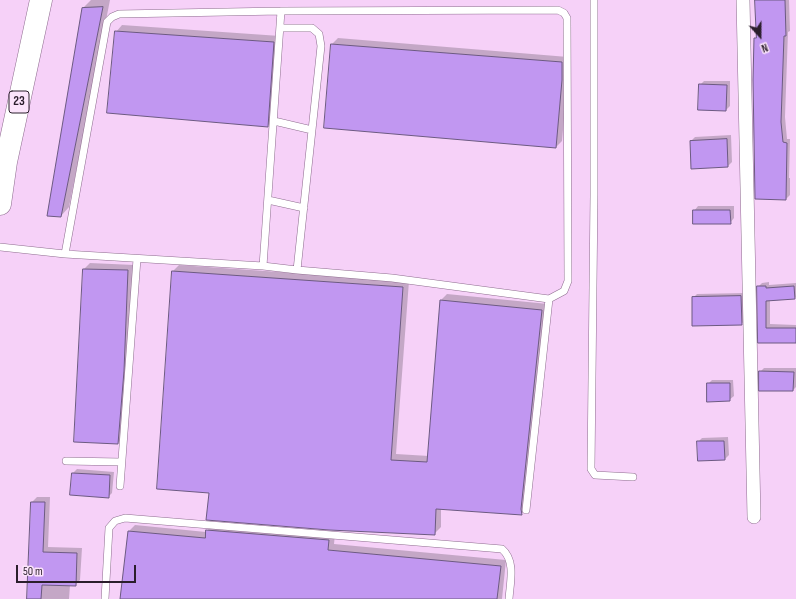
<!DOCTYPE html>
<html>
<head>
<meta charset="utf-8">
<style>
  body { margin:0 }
  #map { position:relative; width:796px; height:599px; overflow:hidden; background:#f6d1f8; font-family:"Sofia Sans Condensed",sans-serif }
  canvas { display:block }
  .north { position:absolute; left:740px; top:16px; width:40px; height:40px; -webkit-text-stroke:3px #fbe4fb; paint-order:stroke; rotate:159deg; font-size:11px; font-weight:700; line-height:16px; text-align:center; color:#2b1e2c }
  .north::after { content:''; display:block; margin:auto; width:14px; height:18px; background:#2b1e2c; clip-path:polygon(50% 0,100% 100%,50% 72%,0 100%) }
  .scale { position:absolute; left:16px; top:565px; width:120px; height:18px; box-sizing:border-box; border:2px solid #2b1e2c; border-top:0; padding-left:5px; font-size:12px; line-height:14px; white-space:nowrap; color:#2b1e2c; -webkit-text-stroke:3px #fbe4fb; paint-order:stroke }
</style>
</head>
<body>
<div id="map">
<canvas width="796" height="599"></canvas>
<div class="north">N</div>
<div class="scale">50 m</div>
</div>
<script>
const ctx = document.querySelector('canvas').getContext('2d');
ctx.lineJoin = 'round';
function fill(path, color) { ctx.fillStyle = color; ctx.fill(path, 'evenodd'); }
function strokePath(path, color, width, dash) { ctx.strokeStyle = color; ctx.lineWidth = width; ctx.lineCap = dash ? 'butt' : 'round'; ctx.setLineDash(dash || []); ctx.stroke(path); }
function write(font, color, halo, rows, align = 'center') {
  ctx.font = font + ' "Sofia Sans Condensed",sans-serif'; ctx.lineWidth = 3.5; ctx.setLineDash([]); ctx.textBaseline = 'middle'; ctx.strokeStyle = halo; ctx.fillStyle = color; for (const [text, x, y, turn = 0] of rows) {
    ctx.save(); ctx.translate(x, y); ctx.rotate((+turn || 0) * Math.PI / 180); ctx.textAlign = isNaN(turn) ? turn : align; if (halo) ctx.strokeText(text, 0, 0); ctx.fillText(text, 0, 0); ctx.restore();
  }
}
fill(new Path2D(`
  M91 0H110L69 207 61 216 83 8Z
  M756 0H789L790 31 788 32 785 117 787 139H790L789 178H790V195L786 199 755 39 757 37Z
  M122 25 280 36 274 120 267 126 116 32Z
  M338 38 568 57V73L562 141 556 147 332 44Z
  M704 81H730V106L726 110 700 85Z
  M731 135 732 162 728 166 691 141 695 137Z
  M698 206H734V218L730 223 694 211Z
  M90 263 134 265 124 437 118 443 84 269Z
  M179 265 409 281 396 454 429 456 441 300 447 294 548 304 528 508 521 514 441 509V527L434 534 210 492 173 271Z
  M769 282V285L796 283V297L795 298 770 300V324L796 325V342H759L758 287 762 283Z
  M745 293 746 320 741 324 693 298 697 294Z
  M764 368H796V387L793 390 760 372Z
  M712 380H733L734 396 729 400 708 384Z
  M728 437 729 455 725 459 698 442 702 438Z
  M77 469 114 472 112 493 108 497 73 473Z
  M37 497H50L48 547 82 548 80 580 75 585H70L69 599H28L32 502Z
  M213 524 335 534 334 544 506 560 502 599H121L129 531 135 525 206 532Z`), '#0003');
const building = new Path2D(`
  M755 0H785L786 36H784L781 122 783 142 787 143 786 200 755 199 753 80 754 38H756Z
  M103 7 61 217 47 216 82 8Z
  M115 31 274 42 268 127 107 113Z
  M331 44 562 62V80L556 148 324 128Z
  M699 84 727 85 726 111 698 110Z
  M727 139 728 167 691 169 690 141Z
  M693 210H730L731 224H693Z
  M83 269 128 270 124 371 118 444 74 442Z
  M172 271 403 287 391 460 427 462 440 300 542 310 521 509 522 515 436 509 435 535 329 530 206 520 209 493 157 489Z
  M757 286H766V288L794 286 795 299 766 301V328H796V343H758Z
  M741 296 742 325 692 326V297Z
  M759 371 794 372 793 391H759Z
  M707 383H730V401L707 402Z
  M697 441H724L725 460 698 461Z
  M72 473 110 475 109 498 70 495Z
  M31 502H45L43 552 77 553 76 586 42 585 41 599H27Z
  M206 530 329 540 328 550 501 566 497 599H120L128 531 205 538Z`);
fill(building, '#c197f1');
strokePath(building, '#6c5a81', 1);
const lane = new Path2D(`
  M594 0V195L591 469 595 475 633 477
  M280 28H312L319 34 321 46 297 270
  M274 121 312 130
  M268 200 304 208
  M0 247 65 254 263 266 297 270 392 278 549 299 564 291 568 281 567 18 564 13 558 10 281 11 119 14 112 17 107 22 65 254
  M263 266 281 11
  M66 461 121 462
  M120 486 137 259
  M526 510 549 299
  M105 599 109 528 115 521 125 518 502 549C516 561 510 583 509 599`);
const street = new Path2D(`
  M743 0 754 517`);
const highway = new Path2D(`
  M0 204 6 162 41 0`);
strokePath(lane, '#8e6d8f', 8);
strokePath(street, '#8e6d8f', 14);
strokePath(highway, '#8e6d8f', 23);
strokePath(lane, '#fff', 7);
strokePath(street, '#fff', 13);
strokePath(highway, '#fff', 22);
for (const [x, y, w] of [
  [19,102,20]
]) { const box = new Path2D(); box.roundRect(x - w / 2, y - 11, w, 22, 3); ctx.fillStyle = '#fbe4fb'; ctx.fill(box); strokePath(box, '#2b1e2c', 1); }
write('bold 13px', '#2b1e2c', null, [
  ["23",19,102]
]);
</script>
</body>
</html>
